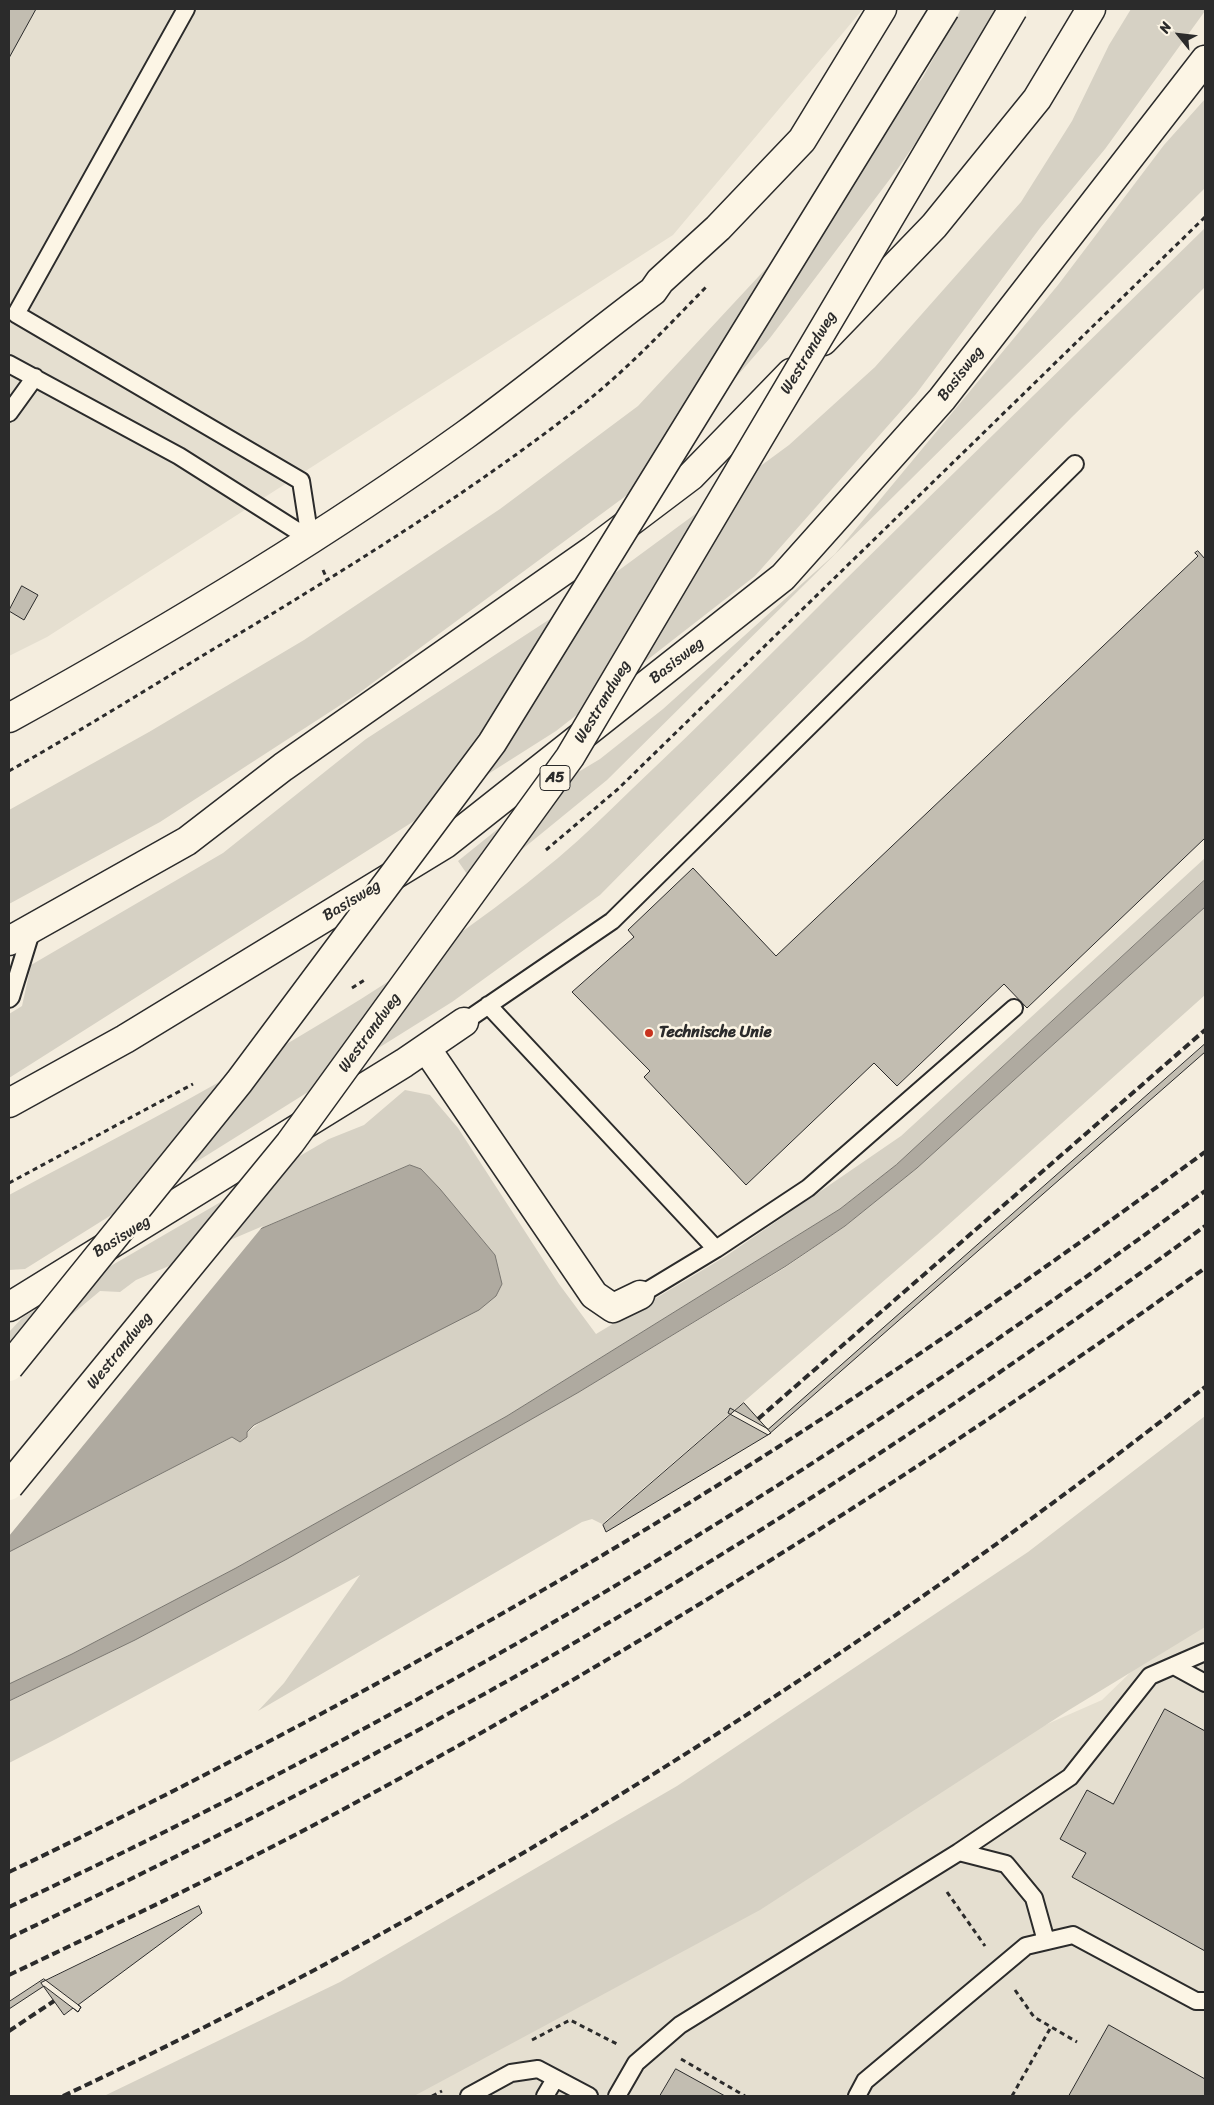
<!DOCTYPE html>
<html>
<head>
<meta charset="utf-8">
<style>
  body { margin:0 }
  #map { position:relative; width:1214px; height:2105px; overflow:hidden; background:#f4edde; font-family:Sriracha,sans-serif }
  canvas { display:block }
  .frame { position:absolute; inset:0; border:10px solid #2b2b2b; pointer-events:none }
  .north { position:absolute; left:1154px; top:10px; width:50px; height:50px; -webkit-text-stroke:4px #fcf5e5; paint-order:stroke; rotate:299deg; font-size:14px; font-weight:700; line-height:20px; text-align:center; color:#2b2b2b }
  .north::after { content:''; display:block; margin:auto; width:18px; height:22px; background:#2b2b2b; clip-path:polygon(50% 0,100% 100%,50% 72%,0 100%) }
</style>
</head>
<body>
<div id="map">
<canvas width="1214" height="2105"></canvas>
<div class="frame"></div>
<div class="north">N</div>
</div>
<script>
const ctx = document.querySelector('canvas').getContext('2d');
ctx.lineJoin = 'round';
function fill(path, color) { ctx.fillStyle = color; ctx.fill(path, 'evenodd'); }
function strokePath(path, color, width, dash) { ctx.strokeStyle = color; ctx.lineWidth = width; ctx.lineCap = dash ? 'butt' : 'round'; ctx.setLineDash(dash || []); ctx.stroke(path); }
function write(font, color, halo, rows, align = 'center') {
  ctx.font = font + ' Sriracha,sans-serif'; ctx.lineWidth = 5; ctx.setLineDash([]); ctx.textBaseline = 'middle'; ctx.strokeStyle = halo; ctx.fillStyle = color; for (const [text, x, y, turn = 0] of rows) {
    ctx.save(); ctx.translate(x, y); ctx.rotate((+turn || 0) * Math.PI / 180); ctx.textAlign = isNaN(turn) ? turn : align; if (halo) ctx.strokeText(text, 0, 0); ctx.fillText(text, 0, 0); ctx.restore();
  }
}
fill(new Path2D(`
  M9 9H863L673 235 47 637 9 656Z
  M1205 1600V2096H199L1102 1700Z`), '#e5dfd0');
fill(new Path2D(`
  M961 9H1007L899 167 770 338 646 481 359 693 160 822 9 904V810L149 732 304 640 500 509 638 406 840 189 923 77Z
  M1131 9H1205V11L1105 149 1040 228 916 394 755 576 556 731 9 1078V1014L22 1006 31 965 223 853 366 739 573 604 789 445 875 367 1021 202 1072 121 1109 45Z
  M1205 99V188L607 780 476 887 458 861 540 795 600 759 663 709 835 554 1058 285 1164 145Z
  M1205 228V287L1072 417 600 895 452 1002 25 1269 9 1270V1195C199 1094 392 996 558 858 584 836 608 812 632 789 704 721 774 651 843 582 963 463 1085 346 1205 228Z
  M1205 858V880L896 1165 840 1209 507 1416 236 1568 72 1654 9 1684V1552L232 1437 236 1438 247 1432 495 1255 421 1169 397 1171 137 1282 9 1370V1332L23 1317 329 1139 364 1125 405 1090 430 1095 458 1128 559 1284 596 1334 726 1256 901 1136Z
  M1205 907V995L937 1235 602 1524 592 1519 582 1522 258 1711 284 1683 360 1575 56 1739 9 1763V1701L135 1640 579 1392 786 1267 845 1226 917 1168Z
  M1205 1416V1627L1069 1710 760 1910 414 2096H104L340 1982 677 1786 1028 1552Z`), '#d6d1c4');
const water = new Path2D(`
  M1205 880V907L917 1168 845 1226 786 1266 579 1392 287 1559 135 1640 9 1701V1684L72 1654 236 1568 507 1416 840 1209 896 1165Z
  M410 1165 421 1169 440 1189 495 1255 502 1284 496 1296 479 1310 254 1425 247 1432V1437L240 1442 232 1437 9 1552V1370L137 1282Z`);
fill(water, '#afaaa0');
strokePath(water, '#7a7771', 1);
fill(new Path2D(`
  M263 1226 9 1536V1367L100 1291 120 1292 136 1280Z`), '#f4edde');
const building = new Path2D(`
  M9 9H36L9 58Z
  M1198 551 1205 559V838L1027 1008 1004 984 897 1086 874 1063 746 1185 644 1077 650 1071 572 992 634 937 628 930 693 868 776 956 1198 556 1195 553Z
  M22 586 38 595 24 620 9 611Z
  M1205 1044V1052L768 1435 728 1413 730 1408 768 1429Z
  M744 1403 771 1433 606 1532 603 1525Z
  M1165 1709 1205 1731V1951L1072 1877 1086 1853 1060 1839 1087 1790 1113 1804Z
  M199 1906 202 1913 78 2005 81 2007 78 2012 73 2008 64 2015 41 1983Z
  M44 1979 81 2007 78 2012 44 1986 9 2009V2002Z
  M1109 2025 1205 2079V2096H1069Z
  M676 2069 725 2096H660Z`);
fill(building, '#c2bdb1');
strokePath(building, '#2b2b2b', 1);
const lane = new Path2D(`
  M186 9 16 314 301 481 310 539
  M9 364 179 456 310 539
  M9 413 35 377
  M9 999 11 997 32 929
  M488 1005 716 1249
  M464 1022 612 921 1075 464
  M640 1295 716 1249 808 1188 1014 1008
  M1174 1666 1205 1683
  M959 1852 1070 1777 1150 1676 1205 1652
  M469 2096 511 2073 538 2069 589 2096
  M545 2096 555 2079
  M617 2096 636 2063 680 2025 959 1852 1006 1864 1034 1898 1046 1941
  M857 2096 865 2081 1026 1946 1073 1935 1196 2001H1205`);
const street = new Path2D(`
  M9 718C165 632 320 539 465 435 529 389 590 338 653 291L660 281 718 228 802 140 882 9
  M426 1048 594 1295 613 1308 640 1295
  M9 1307 404 1063 464 1022`);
const secondary = new Path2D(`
  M823 341 934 226 1037 99 1091 9
  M9 941 187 841 283 767 593 550 691 476 791 373
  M9 1103 125 1039 445 844 783 577 942 399 1205 60`);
strokePath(lane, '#2b2b2b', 20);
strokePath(street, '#2b2b2b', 31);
strokePath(secondary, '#2b2b2b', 31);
strokePath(new Path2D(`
  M323 570 328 581
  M9 771C91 725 171 674 252 626 364 558 474 489 577 409 625 372 666 328 708 285
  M546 850 618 789 1205 217
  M352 988 366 979
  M9 1183 193 1084
  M947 1892 985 1946
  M1015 1990 1034 2017 1077 2042
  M532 2040 570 2020 617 2044
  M681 2059 745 2096
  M432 2096 442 2091
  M1012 2096 1051 2027`), '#2b2b2b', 3, [5, 4]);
strokePath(lane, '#fcf5e5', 16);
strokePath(street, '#fcf5e5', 28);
strokePath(secondary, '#fcf5e5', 28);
strokePath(new Path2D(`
  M758 1419 1205 1030
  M9 1872C220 1771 427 1660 628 1540 827 1421 1018 1289 1205 1152
  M9 1907C246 1796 478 1672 700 1534 874 1427 1041 1311 1205 1191
  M9 1938C156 1868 302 1794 446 1715 710 1571 963 1404 1205 1226
  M9 1975C116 1924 224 1873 329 1817 633 1653 925 1470 1205 1268
  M9 2031 54 2001
  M63 2096C466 1907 855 1662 1205 1387`), '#2b2b2b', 4, [8, 4]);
const highwayBridge = new Path2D(`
  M9 1367 239 1082 492 743 945 9
  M9 1486 290 1143 570 757 1013 9`);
strokePath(highwayBridge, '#2b2b2b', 31, []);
strokePath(highwayBridge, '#fcf5e5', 28);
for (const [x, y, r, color] of [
  [649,1033,5,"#c8321e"]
]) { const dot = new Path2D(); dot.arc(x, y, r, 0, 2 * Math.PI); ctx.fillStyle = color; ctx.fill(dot); strokePath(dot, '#fcf5e5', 2); }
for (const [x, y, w] of [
  [555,778,30]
]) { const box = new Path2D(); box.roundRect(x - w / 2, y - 12.5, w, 25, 4); ctx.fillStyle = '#fcf5e5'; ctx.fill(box); strokePath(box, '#2b2b2b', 1); }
write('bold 15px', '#2b2b2b', null, [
  ["A5",555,778]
]);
write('16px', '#2b2b2b', '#fcf5e5', [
  ["Westrandweg",809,353,-59],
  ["Basisweg",961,374,-52],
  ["Basisweg",677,661,-38],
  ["Westrandweg",603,702,-59],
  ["Basisweg",352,901,-31],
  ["Westrandweg",370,1033,-54],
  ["Basisweg",122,1237,-32],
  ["Westrandweg",120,1351,-51]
]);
write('bold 16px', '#2b2b2b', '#fcf5e5', [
  ["Technische Unie",659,1033]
], 'left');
</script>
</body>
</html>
